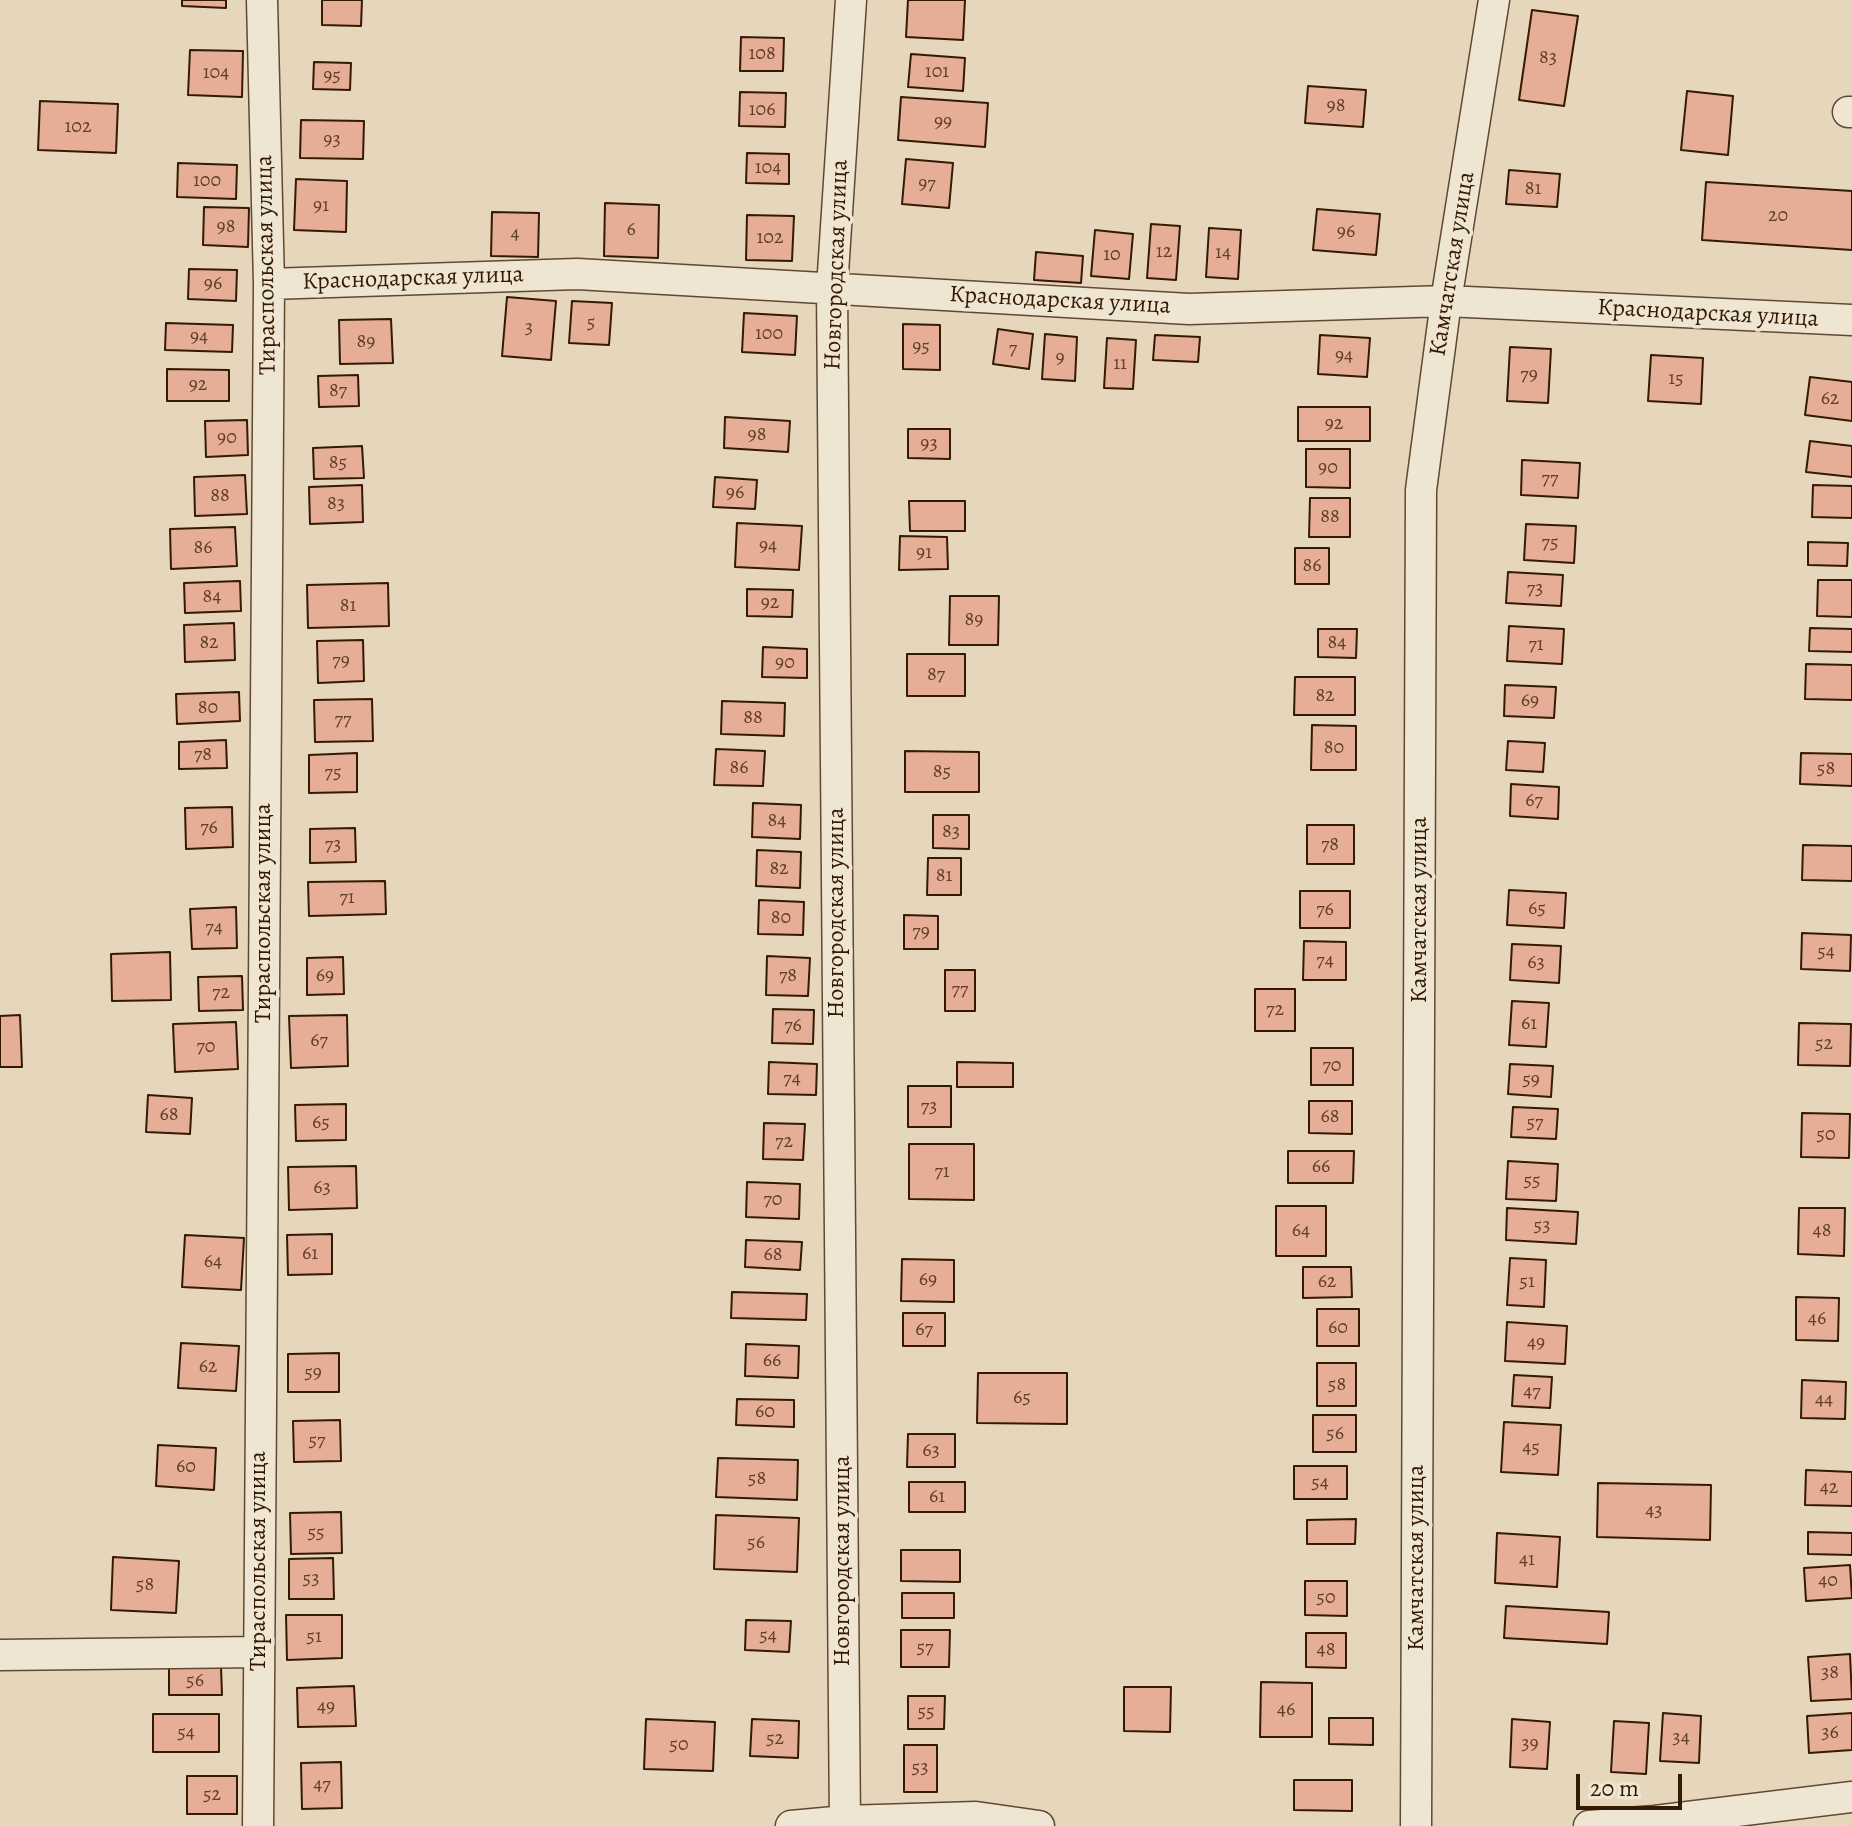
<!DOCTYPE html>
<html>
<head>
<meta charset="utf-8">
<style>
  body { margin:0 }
  #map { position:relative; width:1852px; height:1826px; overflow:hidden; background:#e6d7bc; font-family:Alegreya,serif }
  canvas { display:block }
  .scale { position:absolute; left:1576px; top:1774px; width:106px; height:36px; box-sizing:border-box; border:4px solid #341a02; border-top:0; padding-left:10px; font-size:24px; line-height:28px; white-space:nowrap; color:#341a02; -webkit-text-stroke:6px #efe5d3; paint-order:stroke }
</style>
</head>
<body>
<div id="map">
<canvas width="1852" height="1826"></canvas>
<div class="scale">20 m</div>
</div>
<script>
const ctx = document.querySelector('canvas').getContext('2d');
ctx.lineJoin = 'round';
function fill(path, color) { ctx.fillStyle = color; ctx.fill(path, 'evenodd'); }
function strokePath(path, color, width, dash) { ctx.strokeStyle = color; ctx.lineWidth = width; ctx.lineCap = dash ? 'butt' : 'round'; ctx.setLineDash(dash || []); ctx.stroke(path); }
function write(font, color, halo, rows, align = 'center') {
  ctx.font = font + ' Alegreya,serif'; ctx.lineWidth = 7; ctx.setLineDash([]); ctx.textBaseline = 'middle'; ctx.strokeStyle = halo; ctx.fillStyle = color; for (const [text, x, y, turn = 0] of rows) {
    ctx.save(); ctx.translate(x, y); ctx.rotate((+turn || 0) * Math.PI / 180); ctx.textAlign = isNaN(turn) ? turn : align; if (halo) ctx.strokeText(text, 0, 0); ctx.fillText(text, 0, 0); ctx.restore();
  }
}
const building = new Path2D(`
  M182 0H226V8L182 6Z
  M322 0H362L361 26 322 25Z
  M908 0H965L963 40 906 37Z
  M1532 10 1578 16 1564 106 1519 100Z
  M741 37 784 38 783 71H740Z
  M190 50 243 51 242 97 188 95Z
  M911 54 965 58 963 91 908 87Z
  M314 62 351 63 350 90 313 89Z
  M1308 86 1366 90 1363 127 1305 123Z
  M1687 91 1733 96 1728 155 1681 150Z
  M740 92 786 93 785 127 739 126Z
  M901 97 988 103 985 147 898 140Z
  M40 101 118 104 116 153 38 150Z
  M301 120 364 121 363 159 300 158Z
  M747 153 789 154V184L746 183Z
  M906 159 953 163 949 208 902 204Z
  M178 163 237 165 236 199 177 197Z
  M1509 170 1560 174 1557 207 1506 204Z
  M296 179 347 181 346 232 294 230Z
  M1706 182 1852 191V250L1702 240Z
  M605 203 659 205 658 258 604 256Z
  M204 207 249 208 248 247 203 245Z
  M1317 209 1380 214 1376 255 1313 250Z
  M492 212 539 213 538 257 491 256Z
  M747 215 794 216 792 261 746 260Z
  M1151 224 1180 226 1176 280 1147 278Z
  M1209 228 1241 230 1238 279 1206 277Z
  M1095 230 1133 234 1129 279 1091 276Z
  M1036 252 1083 256 1081 283 1034 280Z
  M189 269 237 270 236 301 188 299Z
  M507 297 556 301 551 360 502 356Z
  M572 301 612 303 609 345 569 343Z
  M744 313 797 316 795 355 742 352Z
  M391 319 393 363 340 364 339 320Z
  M166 323 233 325 232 352 165 350Z
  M903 324 940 325V370L903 369Z
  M998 329 1033 334 1029 369 993 364Z
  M1045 334 1077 337 1075 381 1042 379Z
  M1155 335 1200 337 1198 362 1153 360Z
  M1320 335 1370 338 1367 377 1318 374Z
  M1107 338 1136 340 1133 389 1104 388Z
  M1510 347 1551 349 1548 403 1507 401Z
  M1651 355 1703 358 1701 404 1648 401Z
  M167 369 229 370V401H167Z
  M358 375 359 406 319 407 318 376Z
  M1810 377 1852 382V421L1805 415Z
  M1298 407H1370V441H1298Z
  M725 417 790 421 788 452 724 448Z
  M247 420 248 455 206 457 205 421Z
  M908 429H950V459L908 458Z
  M1810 441 1852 446V477L1806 472Z
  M362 446 364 478 314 479 313 448Z
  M1306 449H1350V488L1306 487Z
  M1522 460 1580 463 1578 498 1521 495Z
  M245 475 247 514 195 516 194 477Z
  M715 477 757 480 755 509 713 507Z
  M362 485 363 522 310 524 309 487Z
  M1813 485 1852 486V518L1812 517Z
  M1310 498H1350V537H1309Z
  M909 501H965V531H910Z
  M737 523 802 526 799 570 735 567Z
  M1526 524 1576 526 1574 563 1524 560Z
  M235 527 237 566 171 569 170 529Z
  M900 536 947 537 948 569 899 570Z
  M1808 542 1848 543 1847 566 1808 565Z
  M1295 548H1329V584H1295Z
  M1508 572 1563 575 1561 606 1506 603Z
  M1818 580H1852V617L1817 616Z
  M240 581 241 611 185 613 184 583Z
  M388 583 389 626 308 628 307 585Z
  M747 589 793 590 792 617 747 616Z
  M950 596H999L998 645H949Z
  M234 623 235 660 185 662 184 625Z
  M1509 626 1564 629 1562 664 1507 661Z
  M1810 628 1852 629V652L1809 651Z
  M1318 629H1357L1356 658 1318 657Z
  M363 640 364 681 318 683 317 641Z
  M763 647 807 649V678L762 677Z
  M907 654H965V696H907Z
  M1806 664 1852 665V700L1805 699Z
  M1295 677H1355V715H1294Z
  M1505 685 1556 687 1554 718 1504 716Z
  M239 692 240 721 177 724 176 694Z
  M372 699 373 741 315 742 314 700Z
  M722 701 785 703 784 736 721 734Z
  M1312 725 1356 726V770H1311Z
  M226 740 227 768 179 769V742Z
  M1508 741 1545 743 1543 772 1506 770Z
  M716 749 765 751 763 786 714 785Z
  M905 751 979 752V792H905Z
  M357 753V792L309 793V755Z
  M1801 753 1852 754V786L1800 784Z
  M1511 784 1559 787 1558 819 1510 816Z
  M753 803 801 805 800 839 752 837Z
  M232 807 233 847 186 849 185 808Z
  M933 815H969V849L933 848Z
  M1307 825H1354V864H1307Z
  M355 828 356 862 310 863V829Z
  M1803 845 1852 846V881L1802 880Z
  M757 850 801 852 800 888 756 886Z
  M928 858H961V895H927Z
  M385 881 386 914 309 916 308 882Z
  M1509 890 1566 893 1564 928 1507 925Z
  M1300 891H1350V928H1300Z
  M759 900 804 902 803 935 758 934Z
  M236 907 237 948 192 949 190 909Z
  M904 915 938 916V949H904Z
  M1802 933 1851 935 1850 971 1801 969Z
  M1304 941 1346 942V980H1303Z
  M1512 944 1561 946 1559 983 1510 980Z
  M170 952 171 1000 112 1001 111 954Z
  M767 956 810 958 808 996 766 995Z
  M343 957 344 994 307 995V958Z
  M945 970H975V1011H945Z
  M242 976 243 1010 199 1011 198 977Z
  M1255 989H1295V1031H1255Z
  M1512 1001 1549 1003 1546 1047 1509 1045Z
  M773 1009 814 1010 813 1044 772 1043Z
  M20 1015 22 1067H0V1016Z
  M347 1015 348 1066 291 1068 289 1016Z
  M236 1022 238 1069 175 1072 173 1024Z
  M1799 1023 1851 1024 1850 1066 1798 1065Z
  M1311 1048H1353V1085H1311Z
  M769 1062 817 1064 816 1095 768 1094Z
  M957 1062 1013 1063V1087H957Z
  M1510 1064 1553 1066 1551 1097 1508 1094Z
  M908 1086H951V1127H908Z
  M148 1095 192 1098 190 1134 146 1132Z
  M1309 1101H1352V1134L1309 1133Z
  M346 1104V1140L296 1141 295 1105Z
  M1513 1107 1558 1109 1556 1139 1511 1137Z
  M1802 1113 1850 1114 1849 1158 1801 1157Z
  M764 1123 805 1124 803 1160 763 1159Z
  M909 1144H974V1200L909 1199Z
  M1288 1151H1354L1353 1183H1288Z
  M1508 1161 1558 1164 1556 1201 1506 1199Z
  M356 1166 357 1208 289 1210 288 1167Z
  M747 1182 800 1184 799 1219 746 1217Z
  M1276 1206H1326V1256H1276Z
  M1507 1208 1578 1212 1576 1244 1506 1240Z
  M1799 1208H1845L1844 1256 1798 1254Z
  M332 1234V1274L288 1275 287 1235Z
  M185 1235 244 1238 241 1290 182 1287Z
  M746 1240 802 1242 800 1270 745 1267Z
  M1510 1258 1546 1260 1544 1307 1507 1305Z
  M902 1259 954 1260V1302L901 1301Z
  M1303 1267H1351L1352 1297 1303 1298Z
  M732 1292 807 1294 806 1320 731 1318Z
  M1796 1297 1839 1298 1838 1341 1796 1340Z
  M1317 1309H1359V1346H1317Z
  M903 1313H945V1346H903Z
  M1507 1322 1567 1326 1565 1364 1505 1361Z
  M181 1343 239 1346 236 1391 178 1388Z
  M746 1344 799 1346 798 1378 745 1376Z
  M339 1353V1392H288V1354Z
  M1317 1363H1356V1406H1317Z
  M978 1373H1067V1424L977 1423Z
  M1514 1375 1552 1377 1550 1408 1512 1406Z
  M1802 1380 1846 1382 1845 1419 1801 1418Z
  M737 1399 794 1400V1427L736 1425Z
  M1313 1415H1356V1452H1313Z
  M340 1420 341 1461 294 1462 293 1421Z
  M1504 1422 1561 1425 1558 1475 1501 1472Z
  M908 1434H955V1467H907Z
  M158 1445 216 1448 214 1490 156 1486Z
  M718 1458 798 1460 797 1500 716 1497Z
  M1294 1466H1347V1499H1294Z
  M1806 1470 1852 1472V1506L1805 1505Z
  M909 1482H965V1512H909Z
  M1598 1483 1711 1485 1710 1540 1597 1537Z
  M341 1512 342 1553 291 1554 290 1513Z
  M716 1515 799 1518 797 1572 714 1569Z
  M1356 1519 1355 1544H1307V1520Z
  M1808 1532 1852 1533V1555L1808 1554Z
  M1497 1533 1560 1537 1557 1587 1495 1583Z
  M901 1550H960V1582L901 1581Z
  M113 1557 179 1561 176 1613 111 1610Z
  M333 1558 334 1599H289V1559Z
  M1850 1565 1852 1598 1806 1601 1804 1568Z
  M1305 1581H1347V1616L1305 1615Z
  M902 1593H954V1618H902Z
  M1506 1606 1609 1612 1607 1644 1504 1638Z
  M286 1615H342V1658L287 1660Z
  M746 1620 791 1621 789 1652 745 1650Z
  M901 1630H950L949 1667H901Z
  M1306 1633H1346V1668L1306 1667Z
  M1850 1654 1852 1699 1811 1701 1808 1657Z
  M169 1667H221L222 1695H169Z
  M1261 1682 1312 1683V1737H1260Z
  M354 1686 356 1726 298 1727 297 1688Z
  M1124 1687H1171L1170 1732 1124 1731Z
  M908 1696H945L944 1729H908Z
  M1663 1713 1701 1716 1699 1763 1660 1761Z
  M1852 1713V1750L1809 1753 1807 1716Z
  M153 1714H219V1752H153Z
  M1329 1718H1373V1745L1329 1744Z
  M646 1719 715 1722 713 1771 644 1769Z
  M752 1719 799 1721 798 1758 750 1756Z
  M1512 1719 1550 1722 1547 1769 1510 1767Z
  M1614 1721 1649 1723 1646 1774 1611 1772Z
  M904 1745H937V1792H904Z
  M341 1762 342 1808 302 1809 301 1763Z
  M187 1776H237V1814H187Z
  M1294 1780H1352V1811L1294 1810Z`);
fill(building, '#e6ad97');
strokePath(building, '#341a02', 2);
const street = new Path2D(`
  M1848 112H1852
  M269 284 577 274 1189 309 1446 301 1852 320
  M0 1655 259 1652
  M258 1826 269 284 262 0
  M791 1826 845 1821 976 1817 1039 1826
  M845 1826 832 288 851 0
  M1416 1826 1421 490 1446 301 1494 0
  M1589 1826 1655 1821 1852 1797`);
strokePath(street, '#604930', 33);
strokePath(street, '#efe5d3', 30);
write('20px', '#603f27', null, [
  ["108",762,54],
  ["83",1548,58],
  ["101",937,72],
  ["104",216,73],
  ["95",332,76],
  ["98",1336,106],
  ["106",762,110],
  ["99",943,122],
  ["102",78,127],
  ["93",332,140],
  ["104",768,168],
  ["100",207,181],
  ["97",927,184],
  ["81",1533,189],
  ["91",321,206],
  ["20",1778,216],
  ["98",226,227],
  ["6",631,230],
  ["96",1346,232],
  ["4",515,234],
  ["102",770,238],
  ["12",1164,252],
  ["14",1223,253],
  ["10",1112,255],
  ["96",213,284],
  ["5",591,323],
  ["3",529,328],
  ["100",769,334],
  ["94",199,337],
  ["89",366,342],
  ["95",921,347],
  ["7",1013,349],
  ["94",1344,356],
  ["9",1060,358],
  ["11",1120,364],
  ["79",1529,375],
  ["15",1676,379],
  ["92",198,385],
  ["87",338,391],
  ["62",1830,399],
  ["92",1334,424],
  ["98",757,435],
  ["90",227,438],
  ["93",929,444],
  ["85",338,463],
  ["90",1328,468],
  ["77",1550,479],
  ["96",735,493],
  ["88",220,496],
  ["83",336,504],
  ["88",1330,517],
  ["75",1550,543],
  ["94",768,546],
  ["86",203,548],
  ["91",924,553],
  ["86",1312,566],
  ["73",1535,589],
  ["84",212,597],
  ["92",770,603],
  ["81",348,606],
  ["89",974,620],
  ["82",209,643],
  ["84",1337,643],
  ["71",1536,645],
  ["79",341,661],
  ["90",785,663],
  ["87",936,675],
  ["82",1325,696],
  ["69",1530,701],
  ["80",208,708],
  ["88",753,718],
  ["77",343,720],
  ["80",1334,748],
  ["78",203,755],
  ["86",739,768],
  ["58",1826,769],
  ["85",942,772],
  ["75",333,773],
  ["67",1534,801],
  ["84",777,821],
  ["76",209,828],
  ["83",951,832],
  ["73",333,845],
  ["78",1330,845],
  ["82",779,869],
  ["81",944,876],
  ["71",347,898],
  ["65",1537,909],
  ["76",1325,910],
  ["80",781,918],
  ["74",214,928],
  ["79",921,932],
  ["54",1826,952],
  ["74",1325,961],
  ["63",1536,963],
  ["69",325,976],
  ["78",788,976],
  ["77",960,990],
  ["72",221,993],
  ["72",1275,1010],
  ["61",1529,1024],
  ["76",793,1026],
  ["67",319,1041],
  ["52",1824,1044],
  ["70",206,1047],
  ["70",1332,1066],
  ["74",792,1079],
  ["59",1531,1080],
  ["73",929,1107],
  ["68",169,1115],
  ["68",1330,1117],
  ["65",321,1123],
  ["57",1535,1123],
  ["50",1826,1135],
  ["72",784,1142],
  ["66",1321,1167],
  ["71",942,1172],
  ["55",1532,1181],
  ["63",322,1188],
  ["70",773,1200],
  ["53",1542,1226],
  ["64",1301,1231],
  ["48",1822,1231],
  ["61",310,1254],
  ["68",773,1255],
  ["64",213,1262],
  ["69",928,1280],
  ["62",1327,1282],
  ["51",1527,1282],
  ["46",1817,1319],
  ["60",1338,1328],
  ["67",924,1330],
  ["49",1536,1343],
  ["66",772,1361],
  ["62",208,1367],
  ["59",313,1373],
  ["58",1337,1385],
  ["47",1532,1392],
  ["65",1022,1398],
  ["44",1824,1400],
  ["60",765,1412],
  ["56",1335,1434],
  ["57",317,1441],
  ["45",1531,1448],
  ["63",931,1451],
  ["60",186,1467],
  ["58",757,1479],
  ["54",1320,1483],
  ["42",1829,1488],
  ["61",937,1497],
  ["43",1654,1511],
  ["55",316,1533],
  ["56",756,1543],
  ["41",1527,1560],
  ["53",311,1579],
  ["40",1828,1581],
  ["58",145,1585],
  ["50",1326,1598],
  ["54",768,1636],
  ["51",314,1637],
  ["57",925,1648],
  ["48",1326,1650],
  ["38",1830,1673],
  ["56",195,1681],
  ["49",326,1707],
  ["46",1286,1710],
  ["55",926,1712],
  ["54",186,1733],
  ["36",1830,1733],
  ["34",1681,1738],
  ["52",775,1739],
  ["39",1530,1744],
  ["50",679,1745],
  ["53",920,1768],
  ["47",322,1785],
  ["52",212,1795]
]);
write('24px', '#341a02', '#efe5d3', [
  ["Камчатская улица",1453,264,-81],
  ["Тираспольская улица",267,265,-91],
  ["Новгородская улица",837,265,-88],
  ["Краснодарская улица",413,279,-2],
  ["Краснодарская улица",1060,301,3],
  ["Краснодарская улица",1708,314,3],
  ["Камчатская улица",1420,910,-90],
  ["Тираспольская улица",264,913,-90],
  ["Новгородская улица",837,913,-90],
  ["Камчатская улица",1417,1558,-90],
  ["Тираспольская улица",259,1561,-90],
  ["Новгородская улица",843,1561,-90]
]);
</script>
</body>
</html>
